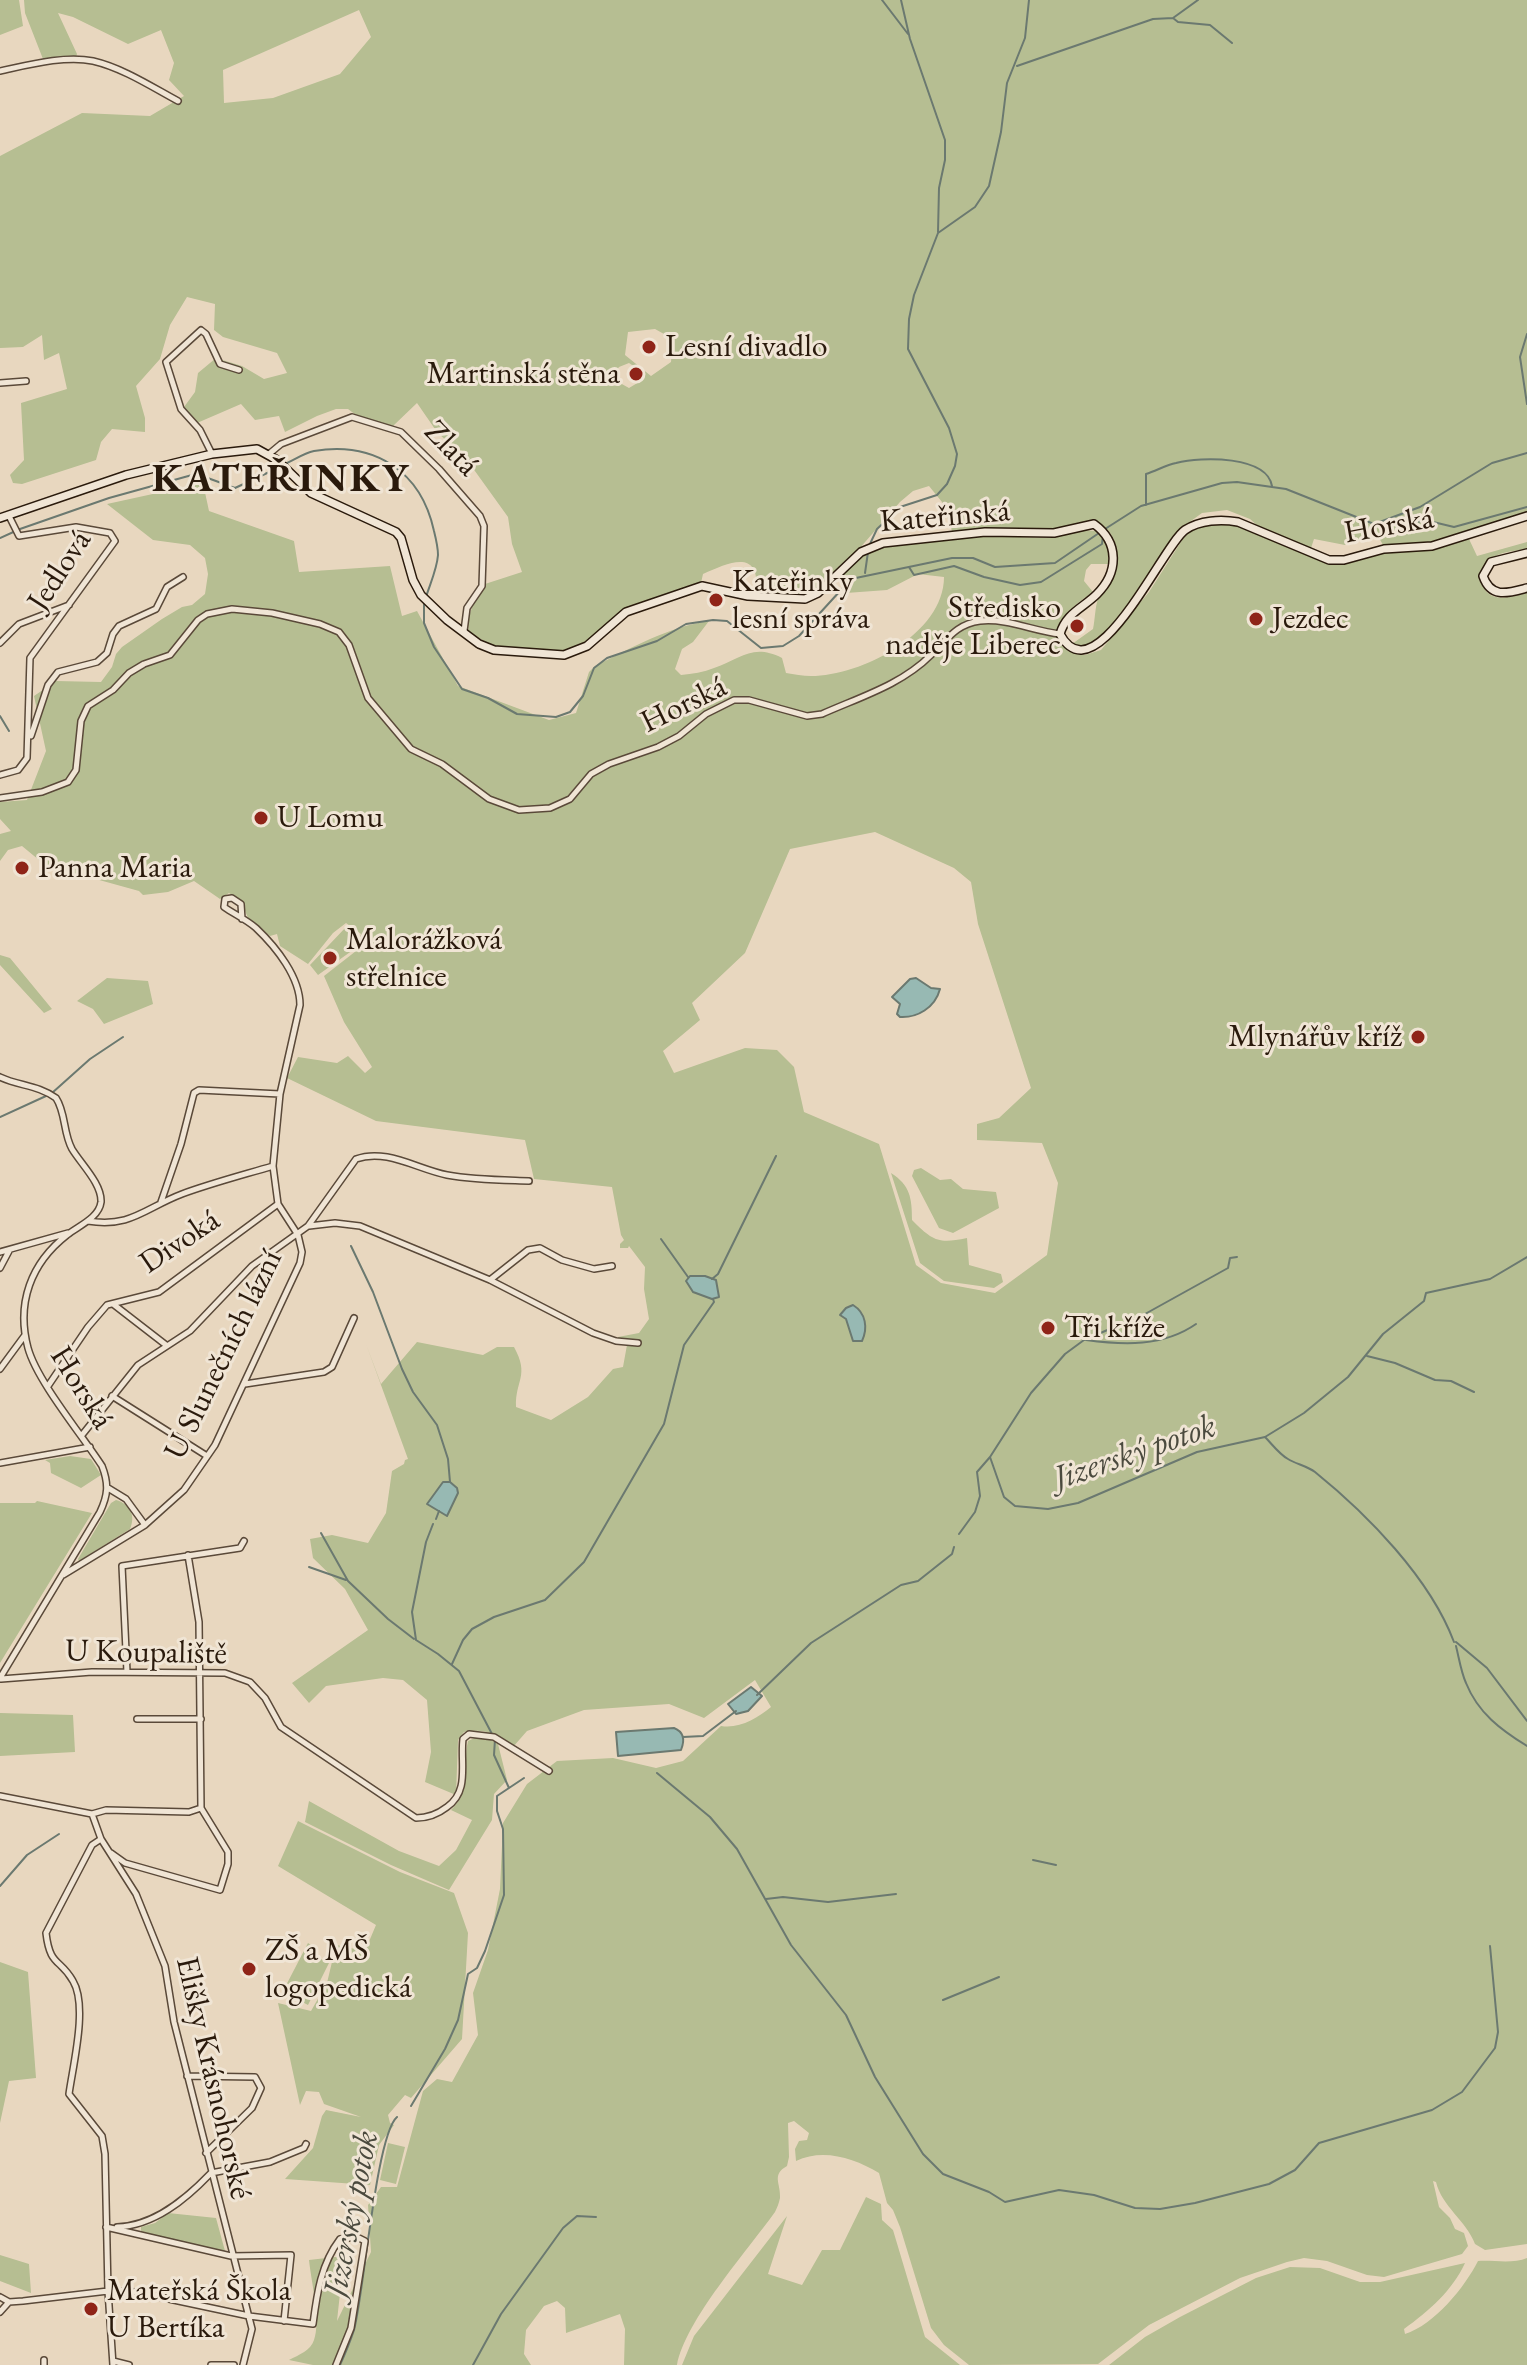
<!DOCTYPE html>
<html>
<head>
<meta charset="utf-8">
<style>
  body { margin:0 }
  canvas { display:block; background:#e8d7bf }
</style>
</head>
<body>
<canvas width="1527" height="2365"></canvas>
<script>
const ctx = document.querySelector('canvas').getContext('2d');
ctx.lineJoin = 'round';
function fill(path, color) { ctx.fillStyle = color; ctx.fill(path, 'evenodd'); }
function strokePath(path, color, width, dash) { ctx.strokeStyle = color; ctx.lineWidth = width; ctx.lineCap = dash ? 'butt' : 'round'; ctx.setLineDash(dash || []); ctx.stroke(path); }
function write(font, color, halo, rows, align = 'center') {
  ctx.font = font + ' "EB Garamond",serif'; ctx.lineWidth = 6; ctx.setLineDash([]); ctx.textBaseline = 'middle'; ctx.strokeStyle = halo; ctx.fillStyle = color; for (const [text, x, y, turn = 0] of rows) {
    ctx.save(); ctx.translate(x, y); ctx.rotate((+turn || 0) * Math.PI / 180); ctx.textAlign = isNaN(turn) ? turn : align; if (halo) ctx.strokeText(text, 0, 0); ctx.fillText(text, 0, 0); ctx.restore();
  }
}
fill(new Path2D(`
  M0 0H19L23 26 0 35Z
  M24 0H1527V513L1432 543 1383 545 1378 536 1345 545 1314 539 1311 548 1260 528 1250 519 1227 510 1202 513 1180 529 1143 587 1097 643 1085 647 1072 644 1093 629C1095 620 1095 607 1098 599 1106 580 1116 579 1117 554 1117 542 1110 528 1099 524 1082 517 1067 528 1051 530 1018 534 985 528 952 531L942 502 929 486 913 491 900 502 859 549 816 590 804 596 756 593C761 548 730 562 703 574L701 583 624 609 585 643 564 652 494 646 469 633C466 612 475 602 485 584L522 572 512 544 508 517 467 460 437 432 417 403 393 426 356 415 348 409H336L317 416 285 432 279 416 255 420 241 404 197 423 184 407 195 392 198 373 216 358 242 366 264 379 287 373 277 353 223 337 214 330 215 304 187 297 170 325 160 359 136 386 145 418V432L112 429 101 442 96 460 22 484 13 483 10 475 24 460 21 403 67 389 59 353 44 360 42 335 23 347 0 348V156L82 113 150 116 184 96 169 80 174 63 161 30 128 44 73 17 58 13 77 54 76 57 43 59 25 13ZM359 10 371 37 340 74 273 98 224 103 223 70ZM655 329 673 339 671 362 651 376 625 355 628 332ZM629 363 641 371 644 379 629 388 611 378 619 367Z
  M203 483 209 511 294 541 299 572 390 566 402 616 417 611 458 686 549 720 576 713 589 672 595 666C631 648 668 627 709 621L693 642 682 649 675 669 681 675C692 674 704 672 714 668 741 659 752 643 782 658L786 673C794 674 803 676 811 676 861 676 944 634 944 577L918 574 887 590 846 593 842 576 863 555 884 547 953 538 985 536 1054 538 1079 530 1097 531 1108 546V564H1091L1086 570 1084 581 1093 592C1076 604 1062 614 1055 635L1068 651 1085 655 1101 650 1149 592 1186 534 1205 521 1246 526 1256 534 1329 564H1345L1385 553 1433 550 1469 539 1477 556 1527 542V549C1505 552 1487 553 1479 576 1486 604 1505 599 1527 593V2244L1485 2250 1475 2244C1466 2220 1442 2207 1436 2182L1433 2181 1439 2207 1450 2218 1455 2229 1464 2233 1468 2246 1462 2254 1384 2277 1367 2275 1327 2261 1304 2258 1287 2262 1240 2278 1149 2325 1098 2364 969 2365 944 2345 931 2328 900 2227 893 2210 887 2203 879 2173C854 2158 823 2148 796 2161L795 2149 799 2141 807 2140 809 2133 794 2121 788 2123 789 2157 787 2166C771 2175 781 2183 780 2198 779 2203 777 2208 775 2212 747 2251 685 2321 677 2365H624L625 2329 620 2314 566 2333 565 2308 557 2301 544 2306 526 2330 524 2354 531 2365H313L289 2360C299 2355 311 2350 314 2340 321 2322 311 2280 309 2260L344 2256 337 2321 371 2252 368 2205 381 2187H397L423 2091 437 2079 452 2082 478 2035 473 1993 488 1950 500 1889 503 1823 527 1784 557 1761 613 1758 656 1768 683 1761 721 1726C740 1729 757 1718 771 1707L755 1680 704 1718 669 1704 584 1710 527 1731 513 1747C497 1734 485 1728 464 1732L458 1740 456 1795 425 1782 431 1752 427 1700 403 1680 383 1678 326 1686 309 1703 292 1683 368 1630 345 1589 313 1558 310 1539 332 1535 368 1543 386 1513 392 1471 404 1464 405 1460 408 1459 366 1344 381 1384 417 1342 483 1355 497 1347H514C530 1376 515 1380 516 1407L551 1420 588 1397 613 1369 623 1367 627 1345 619 1342 618 1337 639 1333 649 1319 644 1289 645 1267 629 1246 628 1248H620V1244L624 1240 621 1235 612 1187 534 1179 525 1140 376 1121 287 1078 298 1057 337 1063 348 1056 365 1073 372 1067 344 1022 324 976 356 951 361 934 346 923 333 933 308 964 280 946 277 934 270 936 248 918 241 901 229 893 220 899 194 881 168 892 143 895 139 891 45 865 22 846 8 850 0 861V834L11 831 0 819V802L27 800 46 751 34 696 56 681 101 682 112 667 116 654 122 647 162 619 182 607 192 605 205 594 208 574 205 558 190 545 153 540 107 504ZM875 832 954 868 971 882 978 924 1031 1088 999 1118 977 1124V1140L1042 1143 1058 1183 1047 1255 995 1293 941 1283 916 1265 879 1144 804 1112 794 1067 777 1050 745 1048 674 1073 663 1051 700 1020 692 1003 745 953 790 849Z
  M346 927 358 937 353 950 318 975 310 965Z
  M0 955 10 958 52 1009 44 1013 0 965Z
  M107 978 148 981 153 1004 104 1024 93 1009 77 1001Z
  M921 1168 940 1180 951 1179 963 1189 996 1192 999 1208 953 1233 939 1228 912 1176 914 1170Z
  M891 1173C910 1185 912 1198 912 1220 933 1241 938 1244 967 1238L969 1265 1001 1274 1003 1282 994 1288 944 1281 920 1263Z
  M70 1456 91 1459 101 1475 81 1488 51 1473 50 1463 45 1460Z
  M116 1500C130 1504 136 1515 130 1529L79 1561 78 1559 111 1503Z
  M37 1501 92 1513 0 1663V1503H35Z
  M0 1713 73 1715 75 1752 0 1756Z
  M477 1737 487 1738 498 1744 507 1780 494 1794 492 1820 449 1890 391 1865 305 1822 309 1801 399 1851 439 1866 456 1850 472 1820 451 1810C472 1790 462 1767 468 1741Z
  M298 1821 400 1872 454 1893 468 1933 462 2039 411 2098 405 2095 388 2115 390 2123 394 2125 379 2145 370 2185 285 2179 313 2148 322 2116 326 2110 361 2117 324 2104 319 2092 306 2091 300 2105 278 2003 311 2011 327 1983 336 1945 365 1951 376 1925 278 1866Z
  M308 1943 311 1945 308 1953 329 1963 308 2005 287 1994 285 1997 281 1995Z
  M0 1962 28 1972 36 2078 9 2081 0 2123Z
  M388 2143 405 2147 396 2184 380 2180Z
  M866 2197 881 2204 882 2220 893 2230 925 2337 960 2365H682L694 2336 787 2216 768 2274 802 2285 822 2250H840Z
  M168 2213 216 2218 225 2251 141 2232V2227L155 2223Z
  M0 2255 29 2264 31 2293 0 2281Z
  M1527 2258V2365H1109L1145 2337 1180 2317 1256 2278 1290 2267 1320 2268 1360 2282H1380L1465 2263C1452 2291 1429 2311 1404 2329L1405 2334C1434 2325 1465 2287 1478 2261 1494 2260 1513 2264 1527 2258Z`), '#b6be92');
const water = new Path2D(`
  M916 978 931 988 940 989C935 1008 917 1018 900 1017L897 1014 900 1004 892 997 910 979Z
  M690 1276H705L716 1280 719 1297 712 1299 693 1292 686 1281Z
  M853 1305C866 1313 868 1328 862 1341H853L846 1319 840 1315 846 1308Z
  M443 1482H450L457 1488 458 1493 447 1516 427 1504Z
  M751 1687 762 1696 748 1711 736 1714 728 1704Z
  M674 1728C684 1732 685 1740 681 1750L618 1756 616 1732Z`);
fill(water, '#97b9b3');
strokePath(water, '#6b7970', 2);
strokePath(new Path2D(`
  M882 0 908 34
  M901 0 910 39 945 140V160L939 188 938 232
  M1173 18 1178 22 1210 25 1232 43
  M1017 66 1153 19 1173 18 1198 0
  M1527 334 1520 357 1527 404
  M285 464C294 460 304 453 314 451 374 441 421 471 434 531 436 539 438 547 438 555 437 569 430 584 426 597
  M1146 505V474C1156 471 1166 465 1176 463 1202 456 1267 456 1272 486
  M1377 523 1420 507 1492 463 1527 453
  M1105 529 1141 506 1222 483 1237 482 1286 489 1374 524 1429 521 1454 527 1527 507
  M0 538 20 529 109 498 192 475 205 477 235 488 280 467
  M869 546 877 529 900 507 937 495 947 484 955 466 957 454 949 428 908 349 909 319 914 295 938 233 975 207 989 186 1001 132 1007 83 1025 38 1029 0
  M909 567 914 575 954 566 984 577 1020 585 1041 582 1102 544 1103 535
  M865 573 868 552
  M424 603V623L434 647 462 689 488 698 517 714 556 717 570 712 583 696 594 668 607 658 657 641 686 624 713 620 727 621 761 648 783 646 799 636 851 579 952 558H973L995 567 1055 563 1099 533
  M0 716 9 731
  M52 1093 90 1059 123 1037
  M0 1117 46 1096
  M661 1239 688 1277
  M351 1246 373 1292 402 1369 413 1392 437 1425 448 1459 450 1482
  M712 1279 718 1274 776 1156
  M1086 1340C1123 1345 1163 1347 1196 1324
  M1367 1356 1395 1363 1435 1380 1451 1381 1474 1392
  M1265 1437C1272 1444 1279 1454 1288 1459 1296 1464 1307 1466 1315 1472 1367 1514 1430 1578 1454 1642
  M990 1457 1031 1393 1065 1354 1084 1340 1145 1314 1228 1268 1230 1258 1237 1257
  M436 1519 439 1511
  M433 1524 426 1542 412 1612 416 1640 438 1654 459 1671 492 1734
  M321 1533 348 1581 388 1619 414 1639
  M959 1534 975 1512 980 1496 977 1472 990 1457 1004 1497 1015 1506 1048 1509 1078 1503 1197 1452 1265 1437 1304 1413 1348 1377 1383 1334 1424 1301 1426 1293 1490 1279 1527 1257
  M309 1567 346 1580
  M1456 1642 1487 1668 1527 1721
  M1456 1646C1459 1658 1461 1672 1466 1683 1478 1713 1501 1730 1527 1746
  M452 1664 463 1640 472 1629 494 1617 545 1600 584 1562 664 1424 684 1345 714 1302 713 1299
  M757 1695 811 1643 901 1585 918 1581 952 1554 954 1547
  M683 1737 703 1736 736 1711
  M495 1739 494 1755 509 1788
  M657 1773 710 1817 737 1849 791 1945 846 2015 875 2077 923 2154 943 2174 989 2192 1005 2202 1059 2190 1094 2195 1135 2208 1160 2209 1195 2203 1269 2184 1295 2170 1319 2143 1432 2110 1462 2092 1495 2048 1498 2032 1490 1946
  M1033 1860 1056 1865
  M0 1886 27 1855 59 1834
  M766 1899 783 1897 828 1902 896 1894
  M943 2000 999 1977
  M411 2106 445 2049 458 2020 468 1974 477 1968 485 1951 504 1895 503 1829 497 1811V1796L524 1778
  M340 2365C345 2354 350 2342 354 2330 364 2293 376 2135 397 2117
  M473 2365 501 2314 563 2228 577 2216 596 2217`), '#6b7970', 2);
const street = new Path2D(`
  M0 71C28 65 65 55 93 61 123 68 152 87 178 101
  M0 383 26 381
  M212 454 200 430 181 409 166 362 201 330 206 334 220 364 239 370
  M269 454 281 444 352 417 401 432 439 469 480 516 484 526 482 586 467 608 464 631
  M0 643 19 624 69 605
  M31 736 48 685 58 672 97 662 107 653 113 634 119 626 156 609 167 587 183 577
  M0 775 18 770 27 758 30 658 115 541 110 533 76 527 19 536 9 516
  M0 798 42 792 68 782 76 770 81 721 88 706 113 690 129 673 144 664 170 655 198 620 207 614 232 609 272 613 320 624 339 632 349 645 368 698 411 749 442 764 489 799 519 810 550 808 570 799 591 774 609 764 658 747 679 736 706 714 734 700H749L807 716 822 714C860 697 901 685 931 655 947 640 956 624 980 621 1007 618 1033 631 1060 634
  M0 1077C19 1086 38 1085 56 1098 66 1113 63 1133 72 1149 81 1164 102 1184 101 1202 99 1218 78 1226 67 1235 31 1263 16 1303 28 1348 37 1381 82 1435 102 1466 109 1484 108 1495 100 1512L0 1678
  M161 1202 181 1144 194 1093 199 1090 280 1094
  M88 1221C131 1228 145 1208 182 1194 212 1183 243 1175 273 1166
  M309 1226 335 1223 360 1226 490 1280 593 1333 616 1341 638 1343
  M0 1252 68 1233
  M0 1268 9 1251
  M490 1280 528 1250 540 1248 562 1260 594 1269 612 1266
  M113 1304 166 1345
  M0 1369 25 1335
  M245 1384 324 1372 332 1367 354 1318
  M48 1386 88 1327 107 1305 159 1292 278 1204
  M112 1396 207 1456
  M82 1435 138 1365 190 1331 252 1266 308 1226 356 1159C386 1148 417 1169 447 1175 475 1180 502 1180 529 1181
  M0 1463 90 1447
  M108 1488 126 1499 145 1525
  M188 1555 199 1622 201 1808
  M63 1575 145 1525 184 1490 215 1445 300 1263 302 1252 298 1235 278 1204 273 1166 280 1094 300 1005C300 977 276 947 256 928 247 920 234 914 224 907L225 899 232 898 241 904 242 919
  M127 1672 122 1566 240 1548 244 1541
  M1 1679 92 1672 225 1673 250 1682 265 1698 281 1727 416 1818C428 1818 438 1814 447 1807 470 1791 460 1763 463 1739L469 1734 494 1737 549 1771
  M137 1719H201
  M0 1796 92 1814 106 1810 189 1812 201 1808
  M92 1814 101 1839 136 1894 165 1966 174 2022 252 2329 243 2365
  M101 1839 92 1845 46 1933C50 1967 60 1958 73 1981 88 2006 73 2065 69 2094L102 2136 105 2154 108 2291 113 2365
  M111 1853 125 1863 220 1890 228 1864V1852L201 1808
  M187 2076 255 2077 261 2088 252 2108 206 2153
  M211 2173 270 2162 304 2148 306 2144
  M106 2227 231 2256 291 2255 284 2321
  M117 2227C154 2226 186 2199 210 2174
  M0 2297 9 2302 23 2301 108 2291 136 2292 249 2316 313 2324C317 2293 321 2264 340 2239L357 2237 365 2241 351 2328 336 2365
  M0 2312 9 2302
  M44 2360V2365
  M113 2361 129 2365
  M211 2365H234`);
const secondary = new Path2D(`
  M0 518 126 475 212 454 257 449 277 460 311 493 396 532 401 538 413 580 421 595 447 620 479 644 494 650 564 655 587 646 626 612 702 586 748 596 805 599 818 593 861 552 883 543 985 532 1054 533 1094 524C1119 542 1119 572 1097 594 1083 608 1066 613 1060 634 1095 699 1163 545 1185 530 1200 520 1221 519 1238 522L1329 560H1344L1384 549 1432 546 1527 516
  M1527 553 1491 562 1483 576C1491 599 1508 593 1527 588`);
strokePath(street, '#5a4939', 8);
strokePath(secondary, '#2a1a0c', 10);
strokePath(street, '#f0e5d5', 5);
strokePath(secondary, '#f0e5d5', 7);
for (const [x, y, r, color] of [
  [649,347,8,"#8f2418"],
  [636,374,8,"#8f2418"],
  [716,600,8,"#8f2418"],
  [1256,619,8,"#8f2418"],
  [1077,626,8,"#8f2418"],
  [261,818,8,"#8f2418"],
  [22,868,8,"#8f2418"],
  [330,958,8,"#8f2418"],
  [1418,1037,8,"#8f2418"],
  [1048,1328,8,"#8f2418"],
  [249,1969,8,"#8f2418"],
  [91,2309,8,"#8f2418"]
]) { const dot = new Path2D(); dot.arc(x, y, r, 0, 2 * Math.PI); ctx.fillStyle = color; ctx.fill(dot); strokePath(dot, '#f0e5d5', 3); }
write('32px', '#2a1a0c', '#f0e5d5', [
  ["Lesní divadlo",665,347],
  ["Martinská stěna",620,374,"right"],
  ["Kateřinky",732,582],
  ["lesní správa",732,619],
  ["Středisko",1061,608,"right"],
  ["naděje Liberec",1061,645,"right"],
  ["Jezdec",1272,619],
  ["U Lomu",277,818],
  ["Panna Maria",38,868],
  ["Malorážková",346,940],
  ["střelnice",346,977],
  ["Mlynářův kříž",1402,1037,"right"],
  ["Tři kříže",1064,1328],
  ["ZŠ a MŠ",265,1951],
  ["logopedická",265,1988],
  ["Mateřská Škola",107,2291],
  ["U Bertíka",107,2328]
], 'left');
write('32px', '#2a1a0c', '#f0e5d5', [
  ["Zlatá",451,449,46],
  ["Kateřinská",945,517,-5],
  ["Horská",1389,526,-10],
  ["Jedlová",60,571,-57],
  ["Horská",684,705,-26],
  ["Divoká",180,1242,-34],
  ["U Slunečních lázní",224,1355,-64],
  ["Horská",81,1388,58],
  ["U Koupaliště",146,1653,1],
  ["Elišky Krásnohorské",213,2078,77]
]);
write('italic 34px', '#4b4a3e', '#f0e5d5', [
  ["Jizerský potok",1135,1453,-19],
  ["Jizerský potok",352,2214,-79]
]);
ctx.letterSpacing = '2px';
write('bold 40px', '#2a1a0c', '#f0e5d5', [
  ["KATEŘINKY",281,480]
]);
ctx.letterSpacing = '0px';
</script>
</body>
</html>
